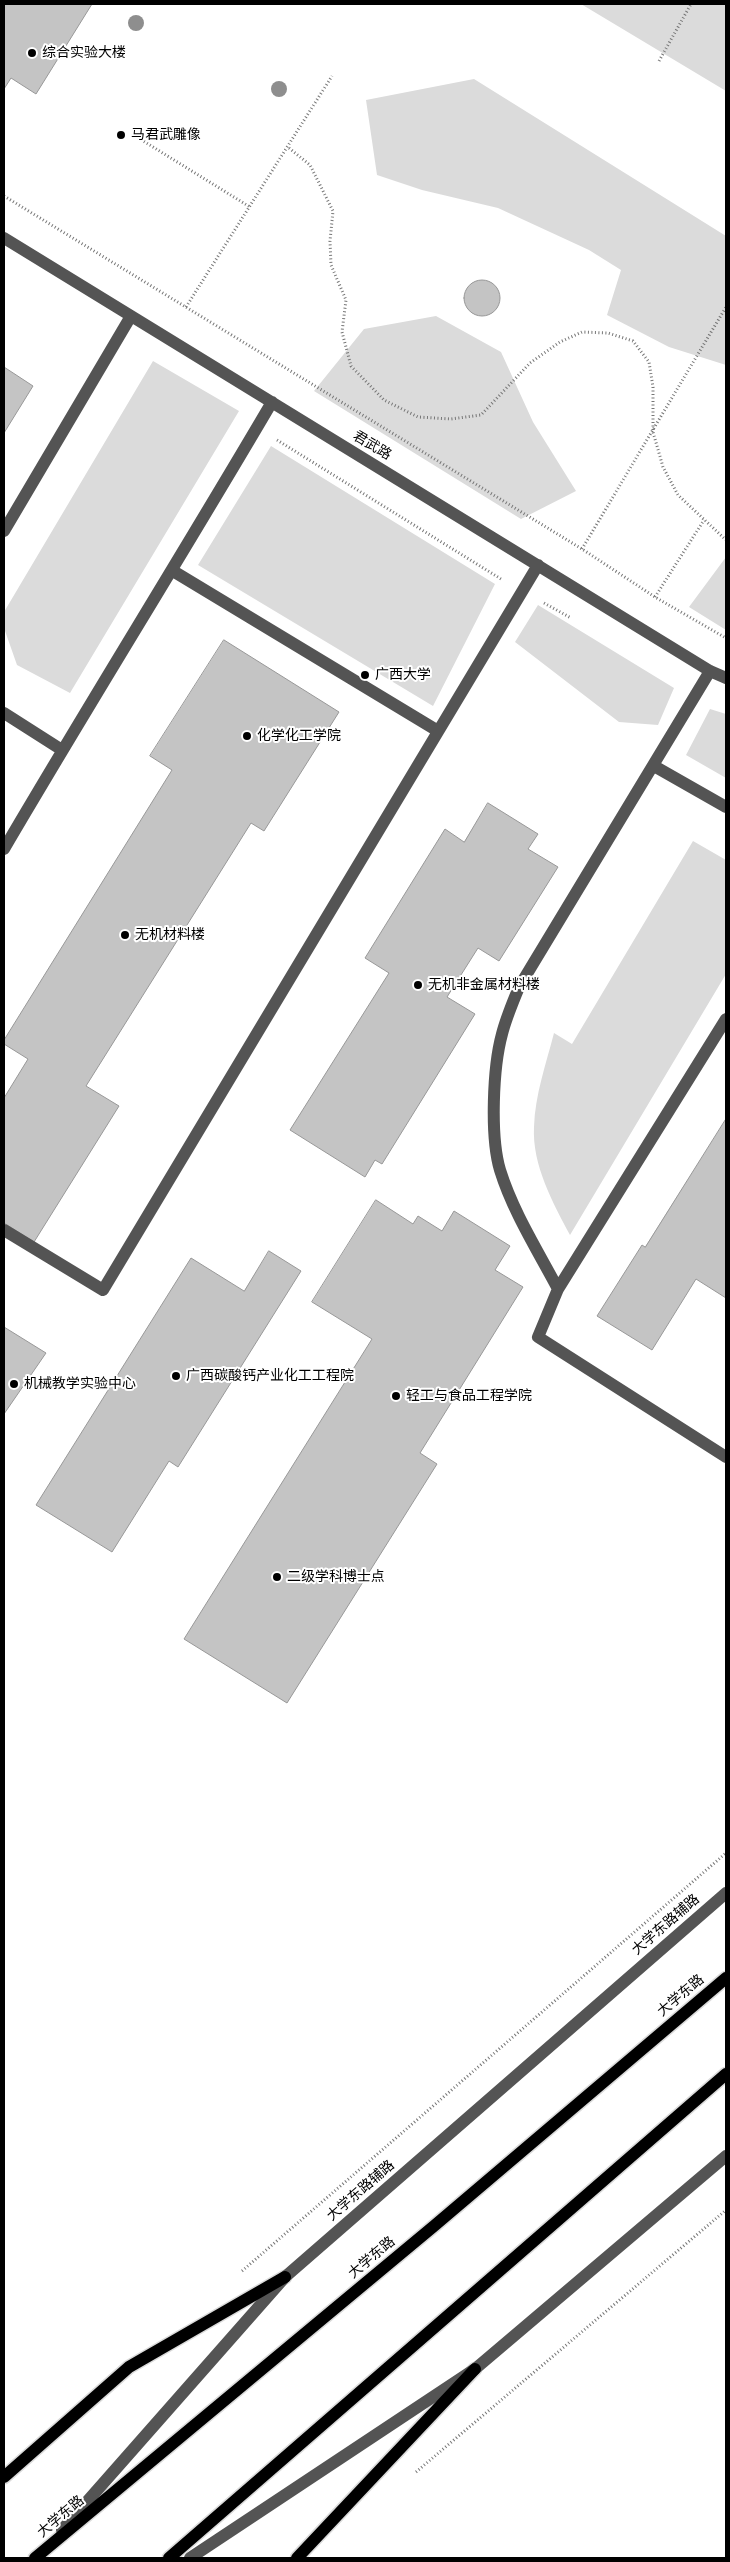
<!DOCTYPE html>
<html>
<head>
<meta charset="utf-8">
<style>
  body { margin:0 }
  #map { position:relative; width:730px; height:2562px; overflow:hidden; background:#fff; font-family:"Varela Round",sans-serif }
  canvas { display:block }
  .frame { position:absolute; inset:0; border:5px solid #000; pointer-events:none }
</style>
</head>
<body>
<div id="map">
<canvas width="730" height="2562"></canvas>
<div class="frame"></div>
</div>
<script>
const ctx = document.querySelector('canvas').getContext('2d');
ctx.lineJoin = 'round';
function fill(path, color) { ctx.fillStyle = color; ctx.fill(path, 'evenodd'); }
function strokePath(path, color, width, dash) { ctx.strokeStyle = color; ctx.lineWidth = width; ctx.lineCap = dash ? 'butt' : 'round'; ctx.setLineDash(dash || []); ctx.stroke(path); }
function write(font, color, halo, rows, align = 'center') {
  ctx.font = font + ' "Varela Round","Noto Sans SC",sans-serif'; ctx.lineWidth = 4; ctx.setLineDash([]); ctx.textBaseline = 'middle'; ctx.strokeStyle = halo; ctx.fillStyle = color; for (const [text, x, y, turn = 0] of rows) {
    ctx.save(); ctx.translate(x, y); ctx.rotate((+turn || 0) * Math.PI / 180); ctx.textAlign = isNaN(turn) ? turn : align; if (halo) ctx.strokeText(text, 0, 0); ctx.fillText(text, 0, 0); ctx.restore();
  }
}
fill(new Path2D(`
  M581 4H726V91Z
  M474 79 726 236V365L669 347 607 315 621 270 589 250 498 208 422 190 377 175 366 100Z
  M436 316 501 352 533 422 576 491 521 519 314 391 364 329Z
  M153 361 239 411 70 693 17 665 4 628V612Z
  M271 446 495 584 433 706 198 565Z
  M726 557V630L689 607Z
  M538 605 674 688 658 725 619 722 515 642Z
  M710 709 726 714V778L686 755Z
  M693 841 726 860V974L570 1235C553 1203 532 1165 534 1127 535 1095 546 1064 554 1033L572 1044Z`), '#dbdbdb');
const building = new Path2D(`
  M4 4H92L36 94 11 78 4 89Z
  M464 298a18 18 0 1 1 36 0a18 18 0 1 1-36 0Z
  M4 367 33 386 4 433Z
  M224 640 339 712 264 831 251 823 86 1086 119 1106 34 1242 4 1223V1098L28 1059 4 1044V1040L172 770 150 756Z
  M488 803 538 834 528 849 558 867 499 961 478 948 447 997 475 1014 382 1164 375 1160 365 1177 290 1130 389 973 365 958 445 829 464 842Z
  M726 1119V1298L696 1279 652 1350 597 1316 642 1245 645 1247Z
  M376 1200 413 1224 418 1216 442 1231 454 1211 510 1246 495 1270 523 1287 420 1453 437 1464 287 1703 184 1639 372 1339 312 1302Z
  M269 1251 301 1271 178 1467 169 1461 112 1552 36 1505 191 1258 244 1291Z
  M4 1327 46 1353 4 1414Z`);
fill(building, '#c4c4c4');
strokePath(building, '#989898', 1);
const major = new Path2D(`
  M4 2477 129 2367 285 2277
  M35 2558 434 2226 726 1978
  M169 2558 726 2074
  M297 2558 475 2369`);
strokePath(major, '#dbdbdb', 15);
strokePath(new Path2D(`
  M659 61 691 4
  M132 134 250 207
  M289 148 310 165 333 211 330 241 331 265 346 300 342 332 351 366 384 400 418 417 451 419 481 415 530 363 560 342 582 332 608 333 633 341 649 362 653 387V432L663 467 678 495 726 540
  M4 196 582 549 655 597 726 638
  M186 307 332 76
  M277 440 501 579
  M582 549 726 307
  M655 597 704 520
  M544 603 571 618
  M242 2271 726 1853
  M416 2472 726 2210`), '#767676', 3, [1, 2.5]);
strokePath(new Path2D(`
  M4 238 710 671 726 678
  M4 531 131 316
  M173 571 438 731
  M710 671 519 987C513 1002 506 1018 502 1034 493 1067 490 1136 500 1170 513 1212 538 1251 558 1289L538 1337 726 1457
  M4 713 62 750
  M654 766 726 807
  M4 849C92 699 184 552 272 402
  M4 1230 103 1290 538 565
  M558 1289 726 1019
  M62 2530 285 2277 726 1893
  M190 2558 475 2369 726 2156`), '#545454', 12);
strokePath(major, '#000', 12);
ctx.fillStyle = '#8e8e8e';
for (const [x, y] of [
  [136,23],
  [279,89]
]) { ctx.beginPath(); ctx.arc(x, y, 8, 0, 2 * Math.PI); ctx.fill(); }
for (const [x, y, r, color] of [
  [32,53,5,"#000"],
  [121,135,5,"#000"],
  [365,675,5,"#000"],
  [247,736,5,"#000"],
  [125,935,5,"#000"],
  [418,985,5,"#000"],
  [176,1376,5,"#000"],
  [14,1384,5,"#000"],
  [396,1396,5,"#000"],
  [277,1577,5,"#000"]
]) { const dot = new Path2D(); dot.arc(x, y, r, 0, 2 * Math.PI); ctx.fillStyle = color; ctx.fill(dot); strokePath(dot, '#fff', 2); }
write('14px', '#000', '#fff', [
  ["综合实验大楼",42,53],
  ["马君武雕像",131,135],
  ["广西大学",375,675],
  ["化学化工学院",257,736],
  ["无机材料楼",135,935],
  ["无机非金属材料楼",428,985],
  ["广西碳酸钙产业化工工程院",186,1376],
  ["机械教学实验中心",24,1384],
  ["轻工与食品工程学院",406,1396],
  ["二级学科博士点",287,1577]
], 'left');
write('14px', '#000', '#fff', [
  ["君武路",372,446,31],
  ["大学东路辅路",666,1925,-41],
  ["大学东路",681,1996,-40],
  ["大学东路辅路",361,2191,-41],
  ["大学东路",372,2258,-40],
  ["大学东路",61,2517,-40]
]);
</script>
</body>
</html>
